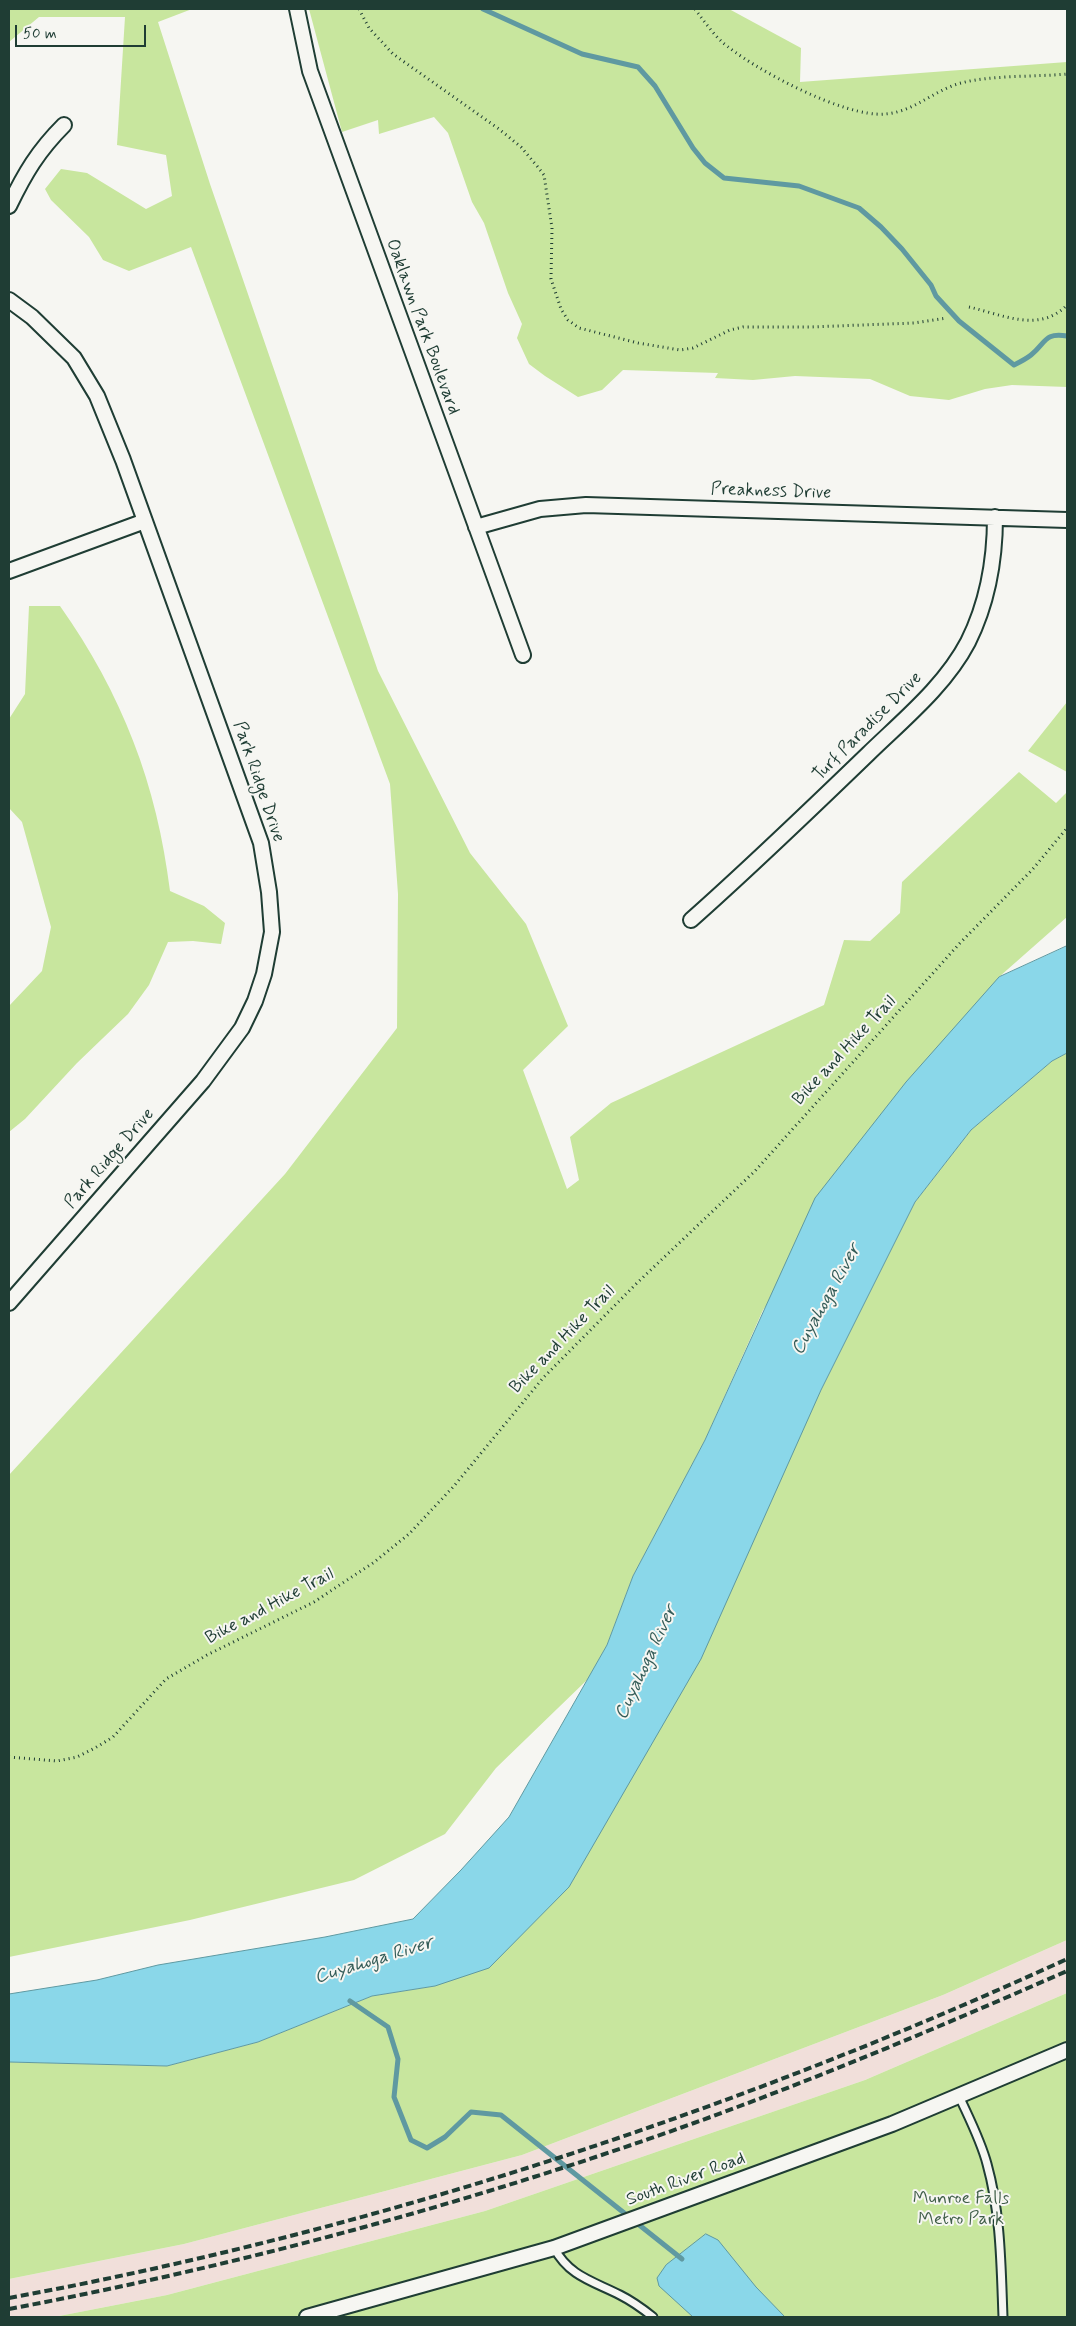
<!DOCTYPE html>
<html>
<head>
<meta charset="utf-8">
<style>
  body { margin:0 }
  #map { position:relative; width:1076px; height:2326px; overflow:hidden; background:#f6f6f2; font-family:Mynerve,sans-serif }
  canvas { display:block }
  .frame { position:absolute; inset:0; border:10px solid #1f3d34; pointer-events:none }
  .scale { position:absolute; left:15px; top:25px; width:131px; height:22px; box-sizing:border-box; border:2px solid #1f3d34; border-top:0; padding-left:6px; font-size:15px; line-height:18px; white-space:nowrap; color:#1f3d34; -webkit-text-stroke:4px #f6f6f2; paint-order:stroke }
</style>
</head>
<body>
<div id="map">
<canvas width="1076" height="2326"></canvas>
<div class="frame"></div>
<div class="scale">50 m</div>
</div>
<script>
const ctx = document.querySelector('canvas').getContext('2d');
ctx.lineJoin = 'round';
function fill(path, color) { ctx.fillStyle = color; ctx.fill(path, 'evenodd'); }
function strokePath(path, color, width, dash) { ctx.strokeStyle = color; ctx.lineWidth = width; ctx.lineCap = dash ? 'butt' : 'round'; ctx.setLineDash(dash || []); ctx.stroke(path); }
function write(font, color, halo, rows, align = 'center') {
  ctx.font = font + ' Mynerve,sans-serif'; ctx.lineWidth = 4; ctx.setLineDash([]); ctx.textBaseline = 'middle'; ctx.strokeStyle = halo; ctx.fillStyle = color; for (const [text, x, y, turn = 0] of rows) {
    ctx.save(); ctx.translate(x, y); ctx.rotate((+turn || 0) * Math.PI / 180); ctx.textAlign = isNaN(turn) ? turn : align; if (halo) ctx.strokeText(text, 0, 0); ctx.fillText(text, 0, 0); ctx.restore();
  }
}
fill(new Path2D(`
  M1067 1940V1993L865 2080 485 2211 167 2295 54 2317H9V2279L184 2244 522 2155 943 1995Z`), '#f1dfda');
fill(new Path2D(`
  M9 9H192L158 22 210 184 378 671 470 853 526 924 568 1026 523 1070 567 1189 579 1180 570 1137 611 1103 824 1005 844 940 870 941 900 913 902 882 1019 772 1056 803 1067 792V917L999 977 763 1310 705 1440 633 1576 607 1645 588 1679 496 1768 445 1834 354 1880 190 1920 9 1957V1475L285 1174 397 1028 398 894 390 784 191 247 129 271 103 260 89 237 51 200 45 189 61 169 87 173 146 209 172 196 166 155 117 145 125 17H39L9 42Z
  M309 9H729L801 48 800 82 1067 62V387L1012 385 985 389 949 400 910 396 870 379 795 376 753 380 715 378 718 373 623 370 602 390 578 397 545 376 529 364 517 338 522 324 508 293 484 223 472 202 448 133 434 117 379 134 378 120 342 132Z
  M29 606H60C122 694 157 784 170 891L204 906 225 923 221 944 193 941 168 942 149 985 128 1014 77 1063 25 1119 9 1132V1006L42 971 51 927 22 822 9 808V719L25 694Z
  M1067 702V772L1028 751Z
  M1067 1053V1940L943 1995 522 2155 184 2244 9 2279V2062L167 2066 258 2042 372 1996 435 1986 821 1390 915 1202 971 1130 1052 1061Z
  M1067 1993V2317H54L167 2295 485 2211 865 2080Z`), '#c8e69e');
const water = new Path2D(`
  M1067 946V1053L1052 1061 971 1130 915 1202 821 1390 701 1659 569 1887 489 1968 435 1986 372 1996 258 2042 167 2066 9 2062V1994L97 1980 158 1965 325 1937 413 1919 461 1870 509 1817 607 1645 633 1576 705 1440 815 1198 906 1082 999 977Z
  M706 2234 718 2240 756 2287 785 2317H693L659 2286 657 2278 666 2265Z`);
fill(water, '#8ad7e9');
strokePath(water, '#5f99a1', 1);
strokePath(new Path2D(`
  M483 9 582 54 638 67 655 86 693 148 705 163 724 178 799 186 859 208 881 227 902 249 931 285 936 296 959 321 1014 365C1020 362 1026 359 1031 355 1046 343 1044 332 1067 336
  M350 2001 388 2027 398 2059 394 2097 411 2140 427 2148 445 2137 471 2112 501 2115 682 2259`), '#5f99a1', 5);
const lane = new Path2D(`
  M959 2096C969 2118 981 2141 987 2164 1001 2214 1001 2266 1003 2317
  M554 2248C570 2277 593 2281 620 2295 632 2301 643 2309 653 2317`);
const street = new Path2D(`
  M297 9 310 71 523 655
  M9 206C25 173 38 151 64 125
  M9 300 32 317 74 358 97 396 123 460 261 843 269 892 272 932 264 974 255 1001 242 1028 203 1081 9 1303
  M476 527 540 509 586 505 1067 520
  M9 571 145 521
  M691 920C752 866 810 810 868 754 903 720 945 686 968 642 988 602 995 561 995 517
  M307 2317 554 2248 892 2124 1067 2050`);
strokePath(lane, '#1f3d34', 11);
strokePath(street, '#1f3d34', 18);
strokePath(new Path2D(`
  M359 9 369 28 393 54 499 129 521 147 537 166 544 175 552 228 551 279 561 309 568 320 579 328 638 343 680 350 693 348 730 330 743 327H810L914 323 947 318
  M695 9C703 20 711 31 721 41 751 68 845 118 885 114 914 112 934 90 961 83 992 75 1035 77 1067 74
  M969 307C1001 314 1039 334 1067 305
  M9 1757 57 1761 77 1757 95 1748 113 1737 166 1679 207 1655 314 1602 373 1563 409 1534 454 1486 543 1378 637 1283 755 1171 960 943 1032 870 1067 828`), '#1f3d34', 3, [1, 4]);
strokePath(lane, '#f6f6f2', 7);
strokePath(street, '#f6f6f2', 14);
strokePath(new Path2D(`
  M9 2298C373 2231 731 2113 1067 1959
  M9 2309C242 2265 471 2203 694 2123 821 2077 944 2025 1067 1971`), '#1f3d34', 4, [8, 4]);
write('18px', '#1f3d34', '#f6f6f2', [
  ["Oaklawn Park Boulevard",422,327,70],
  ["Preakness Drive",771,492,2],
  ["Turf Paradise Drive",868,727,-45],
  ["Park Ridge Drive",258,782,71],
  ["Bike and Hike Trail",845,1051,-47],
  ["Park Ridge Drive",110,1159,-49],
  ["Bike and Hike Trail",563,1340,-46],
  ["Bike and Hike Trail",270,1607,-28],
  ["South River Road",686,2180,-20]
]);
write('18px', '#415f49', '#f6f6f2', [
  ["Munroe Falls",961,2199],
  ["Metro Park",961,2220]
]);
write('italic 19px', '#345c58', '#f6f6f2', [
  ["Cuyahoga River",827,1300,-61],
  ["Cuyahoga River",647,1663,-65],
  ["Cuyahoga River",374,1961,-17]
]);
</script>
</body>
</html>
